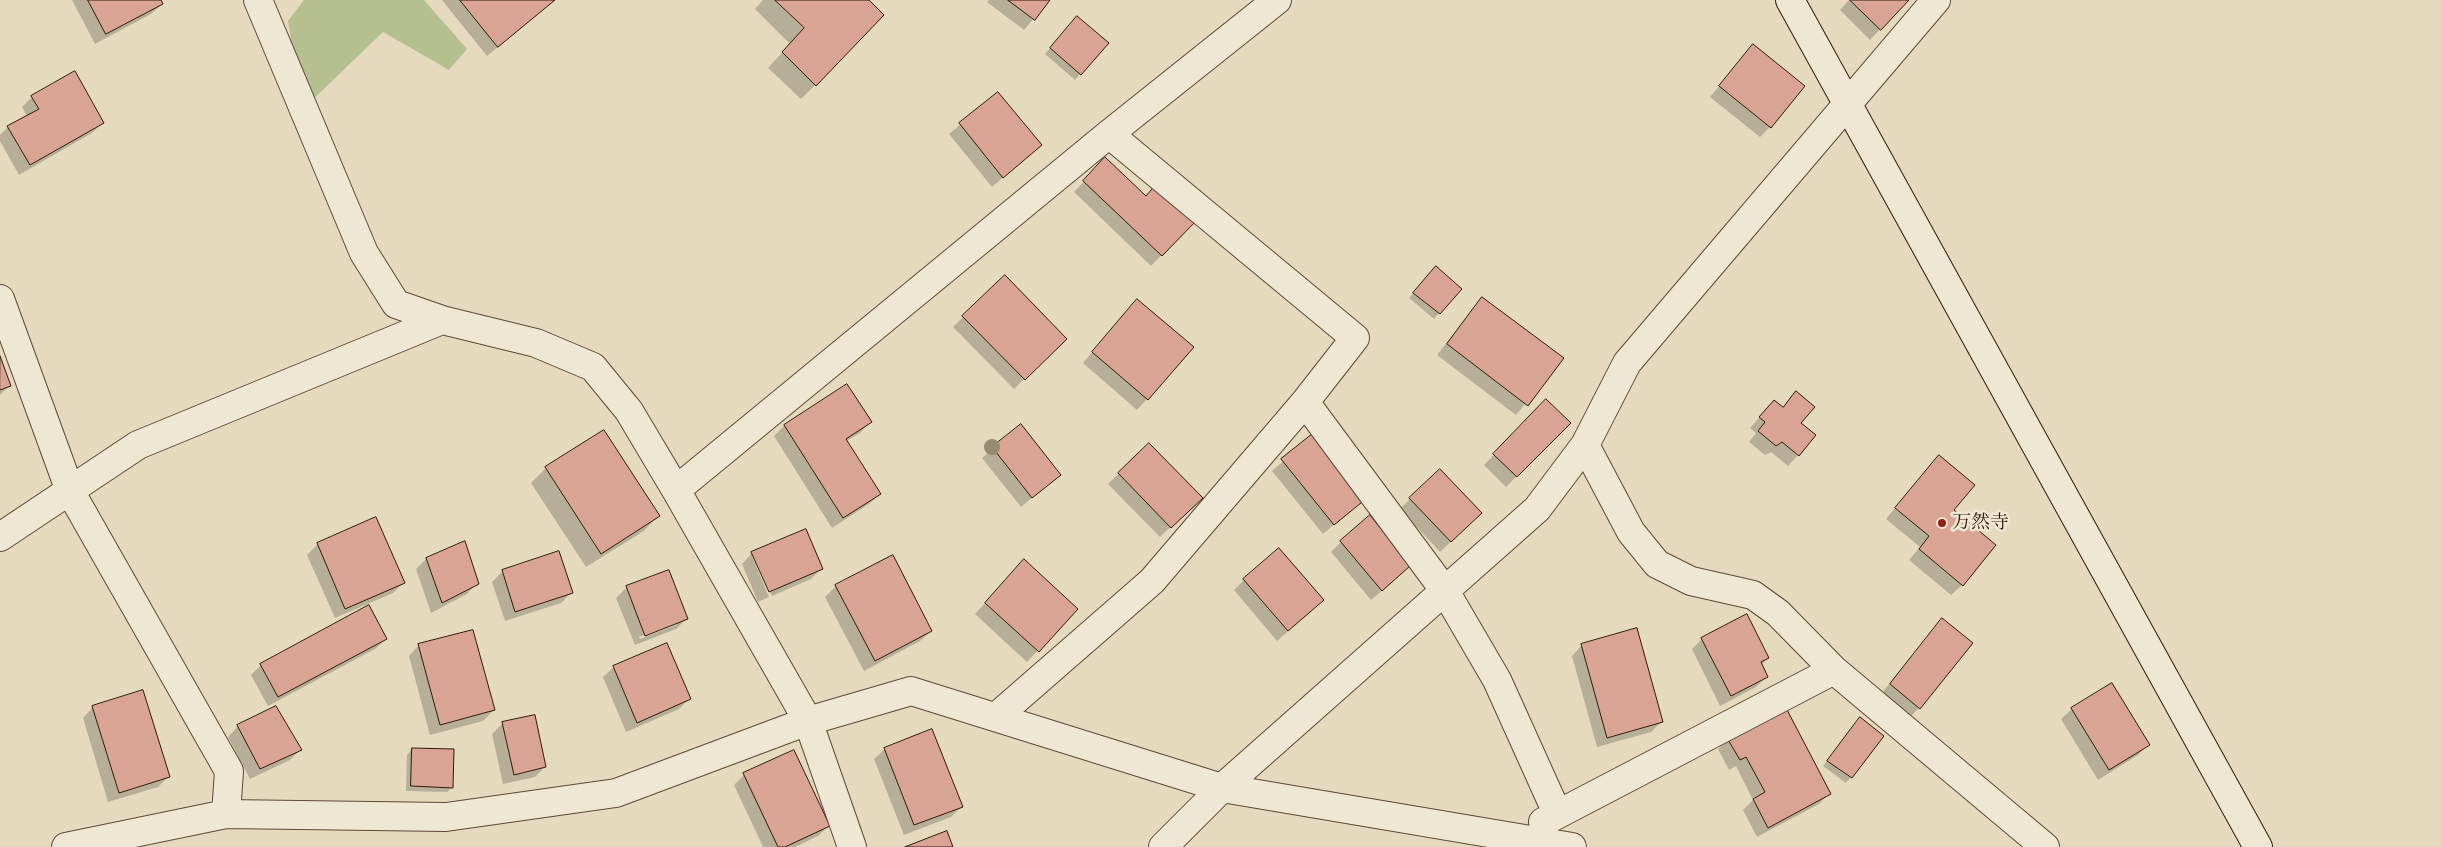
<!DOCTYPE html>
<html>
<head>
<meta charset="utf-8">
<style>
  body { margin:0 }
  canvas { display:block; background:#e5dabd }
</style>
</head>
<body>
<canvas width="2441" height="847"></canvas>
<script>
const ctx = document.querySelector('canvas').getContext('2d');
ctx.lineJoin = 'round';
function fill(path, color) { ctx.fillStyle = color; ctx.fill(path, 'evenodd'); }
function strokePath(path, color, width, dash) { ctx.strokeStyle = color; ctx.lineWidth = width; ctx.lineCap = dash ? 'butt' : 'round'; ctx.setLineDash(dash || []); ctx.stroke(path); }
function write(font, color, halo, rows, align = 'center') {
  ctx.font = font + ' "EB Garamond","Noto Serif JP",serif'; ctx.lineWidth = 5; ctx.setLineDash([]); ctx.textBaseline = 'middle'; ctx.strokeStyle = halo; ctx.fillStyle = color; for (const [text, x, y, turn = 0] of rows) {
    ctx.save(); ctx.translate(x, y); ctx.rotate((+turn || 0) * Math.PI / 180); ctx.textAlign = isNaN(turn) ? turn : align; if (halo) ctx.strokeText(text, 0, 0); ctx.fillText(text, 0, 0); ctx.restore();
  }
}
fill(new Path2D(`
  M304 0H424L467 49 449 70 383 32 303 109 288 21Z`), '#b5bf90');
fill(new Path2D(`
  M72 0H160L162 4 151 14 95 44Z
  M442 0H555L487 56Z
  M763 0H867L815 85 801 99 768 68 790 44 755 9Z
  M989 0H1049L1024 30 987 2Z
  M1849 0H1907L1870 40 1840 10Z
  M1072 23 1107 43 1075 80 1045 54Z
  M1753 46 1770 127 1760 137 1710 97Z
  M998 93 1040 145 992 187 949 134Z
  M32 97 102 123 92 133 19 175 0 141V135L8 127 27 116 22 107Z
  M1105 159 1145 197 1194 221 1151 266 1074 192Z
  M1431 273 1460 289 1434 319 1409 298Z
  M1005 276 1065 339 1014 389 953 327Z
  M1482 298 1562 358 1516 415 1437 355Z
  M1127 311 1192 348 1137 410 1083 363Z
  M0 360 9 386 0 395Z
  M1796 393 1799 423 1798 455 1788 466 1771 452 1765 455 1749 442 1756 433 1750 428 1764 412 1782 408Z
  M1536 411 1569 423 1506 487 1484 465Z
  M870 422 860 433 846 441 880 494 869 504 832 528 774 436 784 426Z
  M1021 425 1059 475 1021 507 982 458Z
  M1315 434 1365 498 1323 534 1272 471Z
  M1149 444 1201 498 1160 537 1108 484Z
  M1929 467 1953 510 1962 585 1951 595 1909 560 1920 547 1886 519Z
  M546 468 658 516 644 531 586 567 531 483Z
  M1410 499 1470 523 1440 552 1400 509Z
  M1341 542 1398 577 1371 600 1331 552Z
  M318 544 403 583 393 593 335 618 307 555Z
  M559 552 572 592 561 603 505 621 492 582 502 572Z
  M752 553 821 569 811 579 772 596 755 556H752L769 597 758 602 742 564Z
  M426 559 477 583 467 594 431 613 416 569Z
  M1014 571 1077 609 1027 662 975 614Z
  M1244 580 1312 610 1277 641 1234 590Z
  M836 586 931 631 920 641 864 671 825 597Z
  M627 587 686 619 676 629 635 645 616 598ZM676 623V625L640 639 639 637Z
  M1942 620 1919 708 1909 718 1880 695Z
  M386 639 375 649 268 706 251 675 261 665Z
  M1702 639 1768 658 1761 665 1766 677 1756 687 1720 706 1692 649Z
  M419 645 494 710 483 721 430 735 409 656Z
  M1582 645 1661 722 1651 732 1597 747 1572 656Z
  M614 667 689 699 679 709 626 732 603 677Z
  M93 707 168 777 158 787 108 802 83 718Z
  M2072 709 2148 745 2138 755 2098 780 2061 719Z
  M502 724 545 767 535 777 503 784 492 734Z
  M1856 724 1882 736 1846 783 1823 766Z
  M238 726 301 749 290 760 250 779 228 737Z
  M1728 739 1830 793 1819 804 1757 837 1743 810 1753 800 1736 766 1729 770 1718 749Z
  M412 749 452 787 447 792 406 791 407 755Z
  M885 749 961 807 951 817 904 835 874 759Z
  M744 775 828 826 818 836 795 847H763L734 785Z`), '#0003');
const building = new Path2D(`
  M88 0H161L163 4 106 34Z
  M460 0H555L498 47Z
  M775 0H869L884 15 816 86 782 52 804 28Z
  M1008 0H1050L1035 20Z
  M1850 0H1909L1881 30Z
  M1077 16 1109 43 1081 75 1050 48Z
  M1753 44 1805 86 1771 128 1719 86Z
  M75 71 104 123 30 165 7 126 39 109 31 96Z
  M998 92 1042 145 1003 178 959 123Z
  M1105 157 1146 196 1157 183 1196 221 1162 256 1083 181Z
  M1436 266 1462 289 1440 314 1413 293Z
  M1005 275 1067 339 1025 380 962 316Z
  M1482 297 1564 358 1528 406 1447 344Z
  M1137 299 1194 347 1148 400 1092 352Z
  M0 356 11 386 0 390Z
  M847 384 872 422 846 439 881 494 843 518 784 425Z
  M1796 391 1815 407 1801 423 1816 435 1799 456 1782 442 1776 446 1758 431 1765 422 1759 417 1774 400 1783 407Z
  M1546 399 1571 423 1517 477 1493 454Z
  M1021 424 1061 475 1032 498 992 447Z
  M604 430 660 516 601 554 545 467Z
  M1315 432 1367 498 1334 525 1281 459Z
  M1149 443 1203 498 1171 528 1118 473Z
  M1939 455 1975 485 1954 510 1996 545 1963 586 1919 549 1929 536 1895 508Z
  M1440 469 1482 513 1451 542 1409 498Z
  M1370 515 1410 566 1382 591 1340 541Z
  M376 517 405 583 345 609 317 543Z
  M806 529 823 569 769 592 751 552Z
  M465 541 479 584 442 603 426 558Z
  M1279 548 1324 600 1288 631 1243 579Z
  M559 551 573 593 515 612 502 570Z
  M893 555 932 631 875 661 835 585Z
  M1024 559 1078 609 1039 652 985 603Z
  M669 570 688 619 645 636 626 586Z
  M369 605 387 639 278 697 260 664Z
  M1747 614 1769 658 1761 662 1768 677 1731 696 1701 638Z
  M1942 618 1973 643 1920 709 1890 684Z
  M1637 628 1663 722 1607 738 1581 644Z
  M473 630 495 710 440 725 418 644Z
  M667 643 691 699 637 723 613 666Z
  M2112 683 2150 745 2109 770 2071 708Z
  M143 690 170 777 119 793 92 706Z
  M276 706 302 750 260 769 237 725Z
  M1785 706 1831 794 1768 828 1753 799 1765 792 1746 757 1740 760 1727 738Z
  M535 715 546 767 514 775 502 722Z
  M1860 717 1884 736 1852 778 1827 761Z
  M932 729 963 807 914 825 884 748Z
  M412 748 454 749 453 788 411 786Z
  M794 750 830 826 785 847H778L743 773Z
  M947 831 953 847H905Z`);
fill(building, '#daa494');
strokePath(building, '#30190b', 1);
const street = new Path2D(`
  M258 0 364 253 396 304 442 320 536 343 593 367 629 411 676 490 808 721 852 847
  M0 299 70 491 229 771 226 814
  M1305 402 1445 591 1497 680 1557 813
  M1585 445 1631 532 1657 564 1691 581 1753 595 1778 613 1834 670 2045 847
  M676 490 1109 134 1277 0
  M0 537 138 445 442 320
  M996 717 1152 581 1305 402 1355 338 1109 134
  M1543 822 1834 670
  M66 847 226 814 446 817 616 793 808 721 911 691 1222 788 1572 847
  M1163 847 1222 788 1537 509 1585 445 1627 363 1936 0`);
const secondary = new Path2D(`
  M1790 0 2258 847`);
strokePath(street, '#5d4938', 30);
strokePath(secondary, '#30190b', 30);
strokePath(street, '#eee7d4', 28);
strokePath(secondary, '#eee7d4', 28);
ctx.fillStyle = '#978b71';
for (const [x, y] of [
  [992,447]
]) { ctx.beginPath(); ctx.arc(x, y, 8, 0, 2 * Math.PI); ctx.fill(); }
for (const [x, y, r, color] of [
  [1942,523,5,"#8f2418"]
]) { const dot = new Path2D(); dot.arc(x, y, r, 0, 2 * Math.PI); ctx.fillStyle = color; ctx.fill(dot); strokePath(dot, '#eee7d4', 2); }
write('19px', '#30190b', '#eee7d4', [
  ["万然寺",1952,523]
], 'left');
</script>
</body>
</html>
